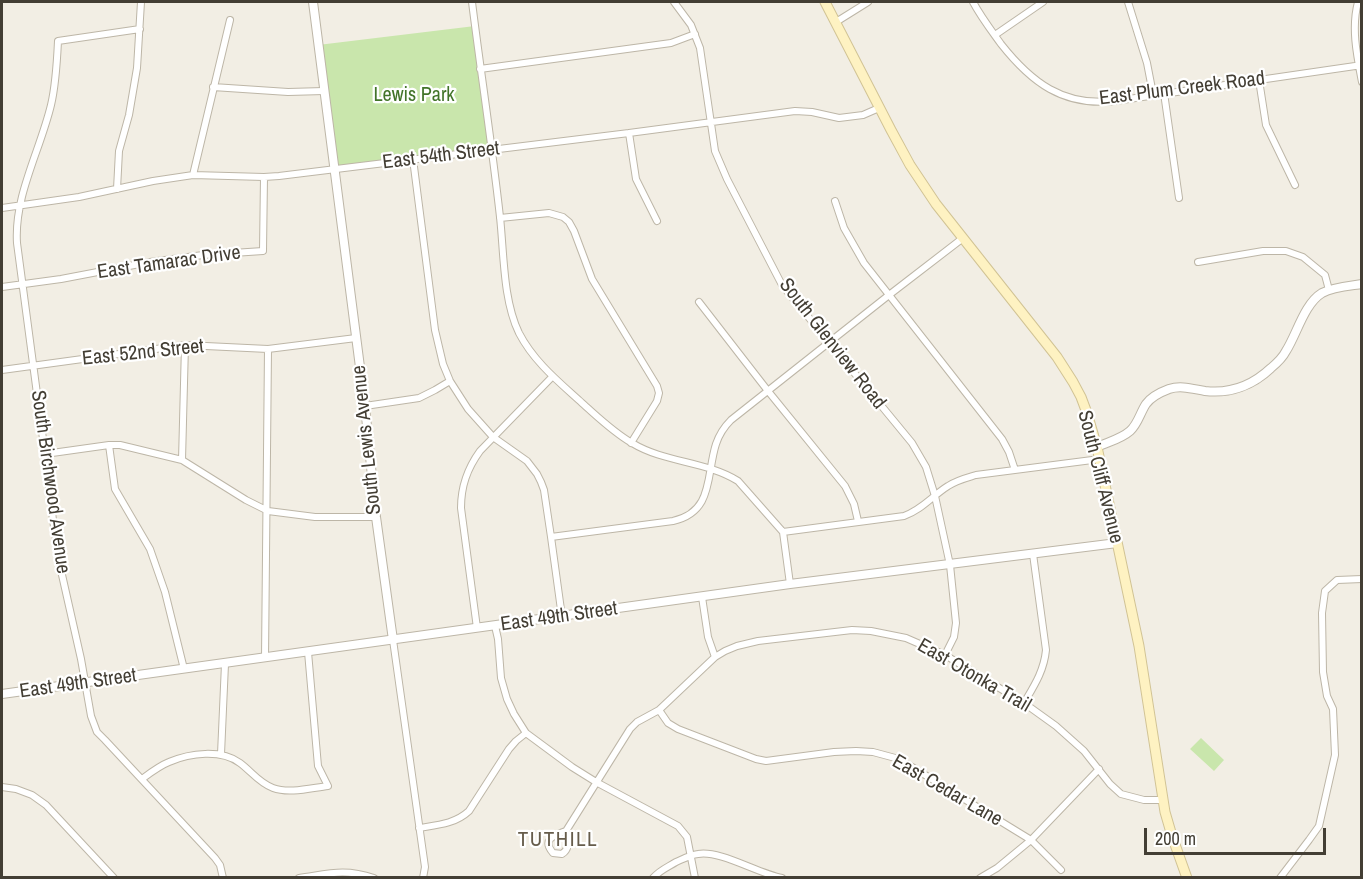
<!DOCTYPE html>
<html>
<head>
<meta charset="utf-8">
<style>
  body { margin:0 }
  #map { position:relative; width:1363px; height:879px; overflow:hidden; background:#f2eee4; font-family:"Archivo Narrow",sans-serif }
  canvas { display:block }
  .frame { position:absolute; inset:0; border:3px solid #433e34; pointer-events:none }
  .scale { position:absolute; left:1144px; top:828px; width:182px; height:27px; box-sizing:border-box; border:3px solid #433e34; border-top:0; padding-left:8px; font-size:18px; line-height:21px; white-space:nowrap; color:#433e34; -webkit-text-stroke:4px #fff; paint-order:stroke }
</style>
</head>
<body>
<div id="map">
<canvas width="1363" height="879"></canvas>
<div class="frame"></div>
<div class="scale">200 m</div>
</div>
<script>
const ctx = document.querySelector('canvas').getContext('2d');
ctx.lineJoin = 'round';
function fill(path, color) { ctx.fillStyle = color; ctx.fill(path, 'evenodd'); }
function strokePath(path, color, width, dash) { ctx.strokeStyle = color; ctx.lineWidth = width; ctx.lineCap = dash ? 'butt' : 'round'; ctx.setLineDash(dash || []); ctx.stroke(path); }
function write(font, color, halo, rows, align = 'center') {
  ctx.font = font + ' "Archivo Narrow",sans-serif'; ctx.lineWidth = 4.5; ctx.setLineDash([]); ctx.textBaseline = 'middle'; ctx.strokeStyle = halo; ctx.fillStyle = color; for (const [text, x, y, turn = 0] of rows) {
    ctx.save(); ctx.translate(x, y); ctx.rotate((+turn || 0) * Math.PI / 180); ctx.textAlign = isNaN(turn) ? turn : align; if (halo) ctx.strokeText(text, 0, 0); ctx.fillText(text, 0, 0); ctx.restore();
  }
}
fill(new Path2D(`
  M475 26 492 149 334 169 318 45Z
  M1201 738 1224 760 1214 771 1190 749Z`), '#c9e6ac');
const minor = new Path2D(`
  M472 2C481 74 492 145 500 217 504 254 503 300 519 333 534 362 559 382 582 403 599 418 613 432 632 443 665 463 706 461 738 481L783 532 790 584
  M674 2 691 25 700 48 715 151 727 179 782 285 912 443 926 467 935 496 950 565 956 623 954 637 945 655
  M973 2C981 17 991 30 1001 44 1031 82 1063 107 1115 101L1362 65
  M1128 2 1147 63 1153 94
  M1358 2C1351 28 1357 56 1362 82
  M836 22 868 2
  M140 29 58 41C57 62 56 84 51 105 40 151 14 196 17 243L45 454 53 520 60 566 81 659 91 716 97 732 105 740 215 858 220 865 223 878
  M995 35 1043 2
  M480 69 671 43 695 34
  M1259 80 1266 125 1295 185
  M213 87 288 92 324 91
  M1164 93 1179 198
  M629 133 636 179 657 221
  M413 159 435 330 443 364 450 381 468 409 493 437 527 461 537 474 541 482 544 490 551 537 562 617
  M193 175 230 20
  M117 189 119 151 129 115 137 68 141 2
  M835 201 844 228 864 263 1002 439 1009 452 1015 470
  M2 208 79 197 153 181 193 175 264 177 279 176 629 133 795 111 812 112 839 118 863 115 879 108
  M500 218 549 213 563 217 569 222 574 231 592 279 657 386 659 393 657 401 631 443
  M1198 262 1263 251H1286L1303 257 1325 275 1329 290
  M2 287 61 279 150 262 203 255 263 251 264 177
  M699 302 768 391 845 486 854 504 858 521
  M2 370 185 345 268 349 356 338
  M365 406 419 398 435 390 450 381
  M109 445 115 489 150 549 165 592 184 669
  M45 454 109 445H120L182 460 246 500 268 511 315 517H376
  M182 460 185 345
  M783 532 904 516C923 509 932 496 948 486 957 480 966 478 976 475L1100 459
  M551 537 673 521C714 512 706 475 716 444 719 435 724 427 731 420L889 295 963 238
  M702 597 708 637 715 657
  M495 626 498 639 501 678 507 699 514 714 526 733 572 767 596 782 678 826 687 837 695 878
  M477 628 461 508C461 486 467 469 480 451L552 377
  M393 640 425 867 423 878
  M265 658 268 349
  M1024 703C1034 686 1044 671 1046 650L1033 554
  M659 710 668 723 678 729 756 759 766 761 834 752 856 751 873 752 899 759 1031 840 1061 870
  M221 754 225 664
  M142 779C150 773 159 766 169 762 190 753 221 749 240 763 251 771 259 783 273 788 289 794 311 788 328 786L318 766 308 652
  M2 787 16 789 32 795 46 805 114 878
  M419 828C437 825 455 824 469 811L509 749 516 741 526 733
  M566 831 630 729 637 722 659 710 715 657 725 651 737 646 758 641 852 630 871 631 906 638 945 655 1024 703 1056 726 1084 751 1110 784 1121 794 1144 800H1163
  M566 831C567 840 571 848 562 854L553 853C541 839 555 835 566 831Z
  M299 878C328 874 344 868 374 878
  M653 878C660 870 668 867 676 862 683 859 690 855 698 854 720 850 757 873 782 878
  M980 878 997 868 1031 840 1099 769
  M1280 878 1309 840 1319 826 1335 755 1333 709 1327 696 1323 672 1322 613 1325 591 1337 580 1362 579`);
const tertiary = new Path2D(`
  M313 2 365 406 376 517 393 640
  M1097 447C1108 442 1121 439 1130 431 1138 424 1140 413 1146 404 1151 397 1161 392 1169 389 1181 385 1193 389 1205 391 1230 394 1253 385 1271 368 1277 363 1283 357 1286 351 1297 334 1304 304 1322 293 1333 287 1349 286 1362 284
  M2 694 790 584 1117 543`);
const secondary = new Path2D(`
  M825 2 891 130 910 165 936 204 1057 357 1073 382 1081 397 1087 413 1097 447 1139 646 1165 812 1172 836 1187 878`);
strokePath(minor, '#bdb6a7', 8);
strokePath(tertiary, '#bdb6a7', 10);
strokePath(secondary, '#d1c394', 11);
strokePath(minor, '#fff', 6);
strokePath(tertiary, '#fff', 8);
strokePath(secondary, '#fef2c2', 9);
write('20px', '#433e34', '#fff', [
  ["East Plum Creek Road",1182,89,-7],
  ["East 54th Street",441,156,-7],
  ["East Tamarac Drive",169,263,-8],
  ["South Glenview Road",832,344,52],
  ["East 52nd Street",143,353,-6],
  ["South Lewis Avenue",367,440,-96],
  ["South Cliff Avenue",1100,477,76],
  ["South Birchwood Avenue",50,482,82],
  ["East 49th Street",559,617,-8],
  ["East Otonka Trail",974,676,30],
  ["East 49th Street",78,684,-8],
  ["East Cedar Lane",947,791,30]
]);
write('20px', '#427429', '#fff', [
  ["Lewis Park",414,96]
]);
ctx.letterSpacing = '1.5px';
write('21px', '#665c4b', '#fff', [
  ["TUTHILL",558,840]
]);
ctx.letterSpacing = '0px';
</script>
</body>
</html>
